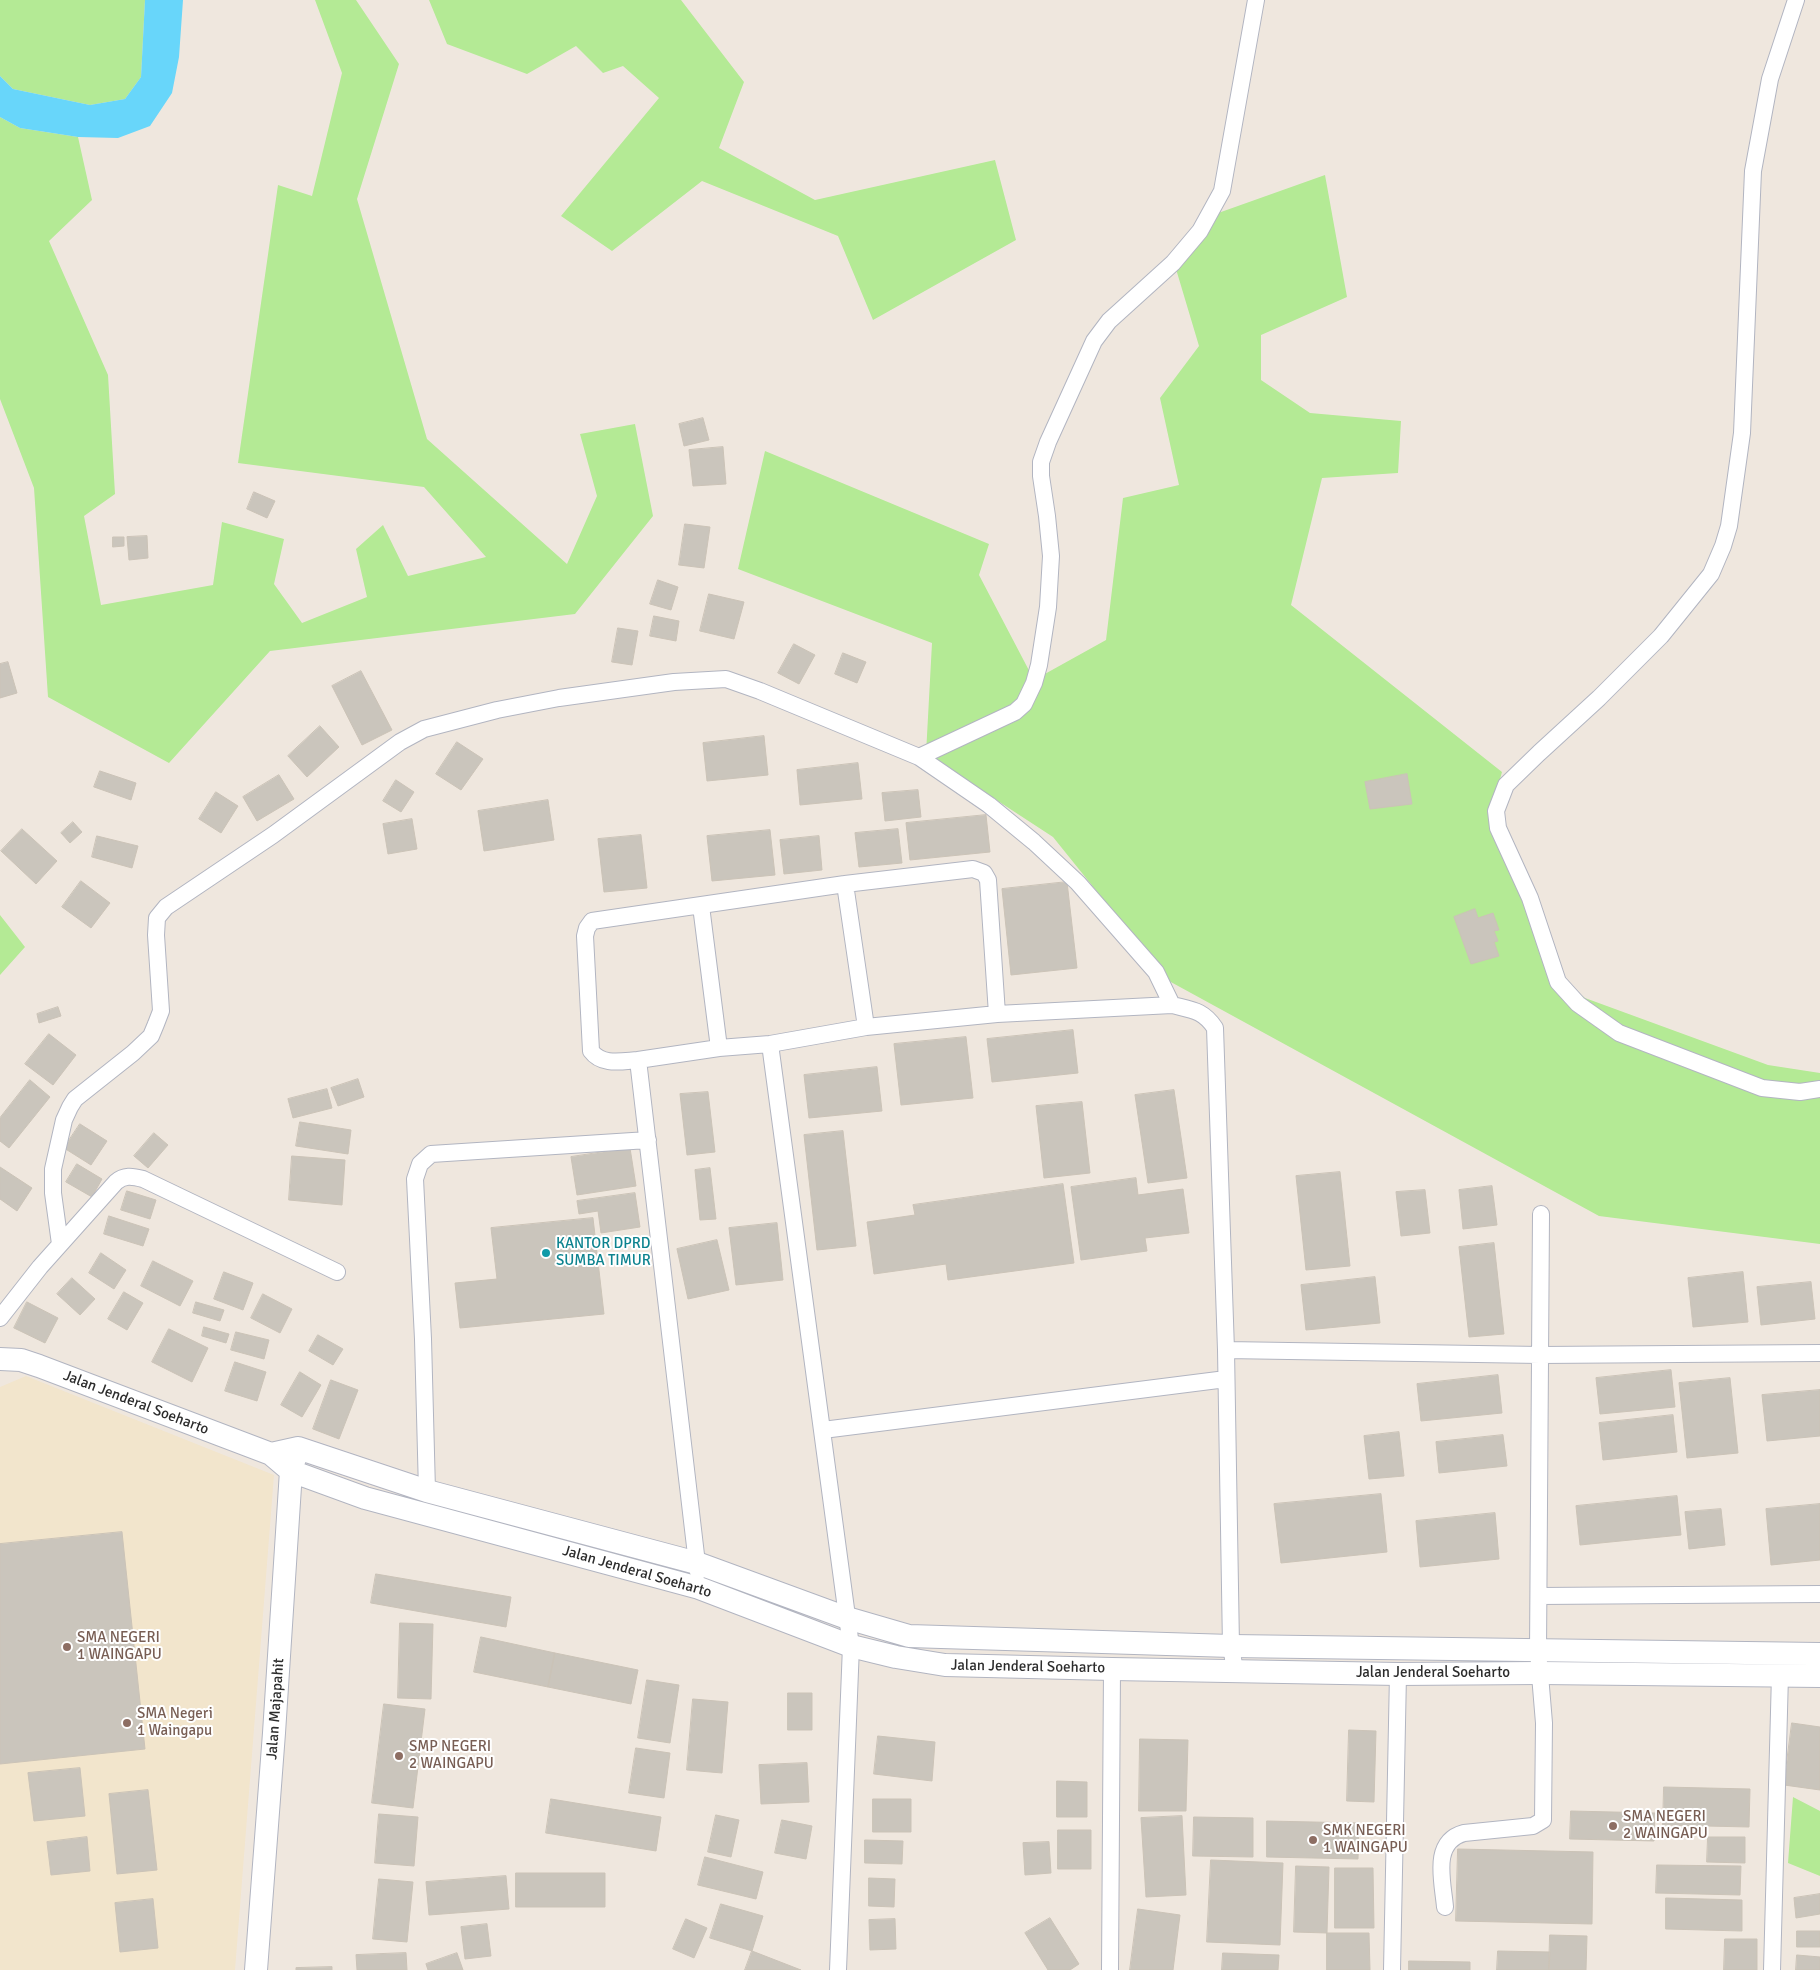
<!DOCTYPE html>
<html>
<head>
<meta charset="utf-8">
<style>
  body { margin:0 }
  canvas { display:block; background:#efe7de }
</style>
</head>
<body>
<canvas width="1820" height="1970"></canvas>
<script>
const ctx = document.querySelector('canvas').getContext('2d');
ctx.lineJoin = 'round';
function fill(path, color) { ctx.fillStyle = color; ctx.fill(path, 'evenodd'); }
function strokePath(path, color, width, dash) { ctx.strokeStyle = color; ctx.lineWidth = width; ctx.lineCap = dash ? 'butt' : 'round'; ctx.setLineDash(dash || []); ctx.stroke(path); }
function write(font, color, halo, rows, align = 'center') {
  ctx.font = font + ' Signika,sans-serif'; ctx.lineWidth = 4; ctx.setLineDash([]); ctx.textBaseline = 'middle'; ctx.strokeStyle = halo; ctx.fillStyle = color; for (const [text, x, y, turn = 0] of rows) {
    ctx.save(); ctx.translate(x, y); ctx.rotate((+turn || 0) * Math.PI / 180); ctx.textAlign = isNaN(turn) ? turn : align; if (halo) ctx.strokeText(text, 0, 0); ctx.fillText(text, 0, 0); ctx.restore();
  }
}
fill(new Path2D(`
  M26 1376 274 1475 235 1970H0V1387Z`), '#f2e5cc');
fill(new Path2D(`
  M0 0H145L141 77 125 99 90 105 13 89 0 76Z
  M315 0H356L399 64 357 199 427 439 567 564 597 496 580 434 635 424 653 516 575 614 270 651 169 763 48 697 34 488 0 399V117L20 128 78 137 92 200 49 241 108 375 115 494 84 516 101 605 213 585 222 522 284 539 274 584 302 623 367 597 356 549 383 525 408 576 486 557 424 487 238 463 278 185 312 196 342 73Z
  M429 0H681L744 82 719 148 815 200 995 160 1016 240 873 320 838 236 702 181 612 251 561 216 659 98 623 66 603 73 576 46 527 74 447 44Z
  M1325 175 1347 297 1261 335V380L1310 413 1401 421 1398 473 1322 478 1291 605 1502 772 1490 815 1565 982 1585 998 1768 1065 1820 1073V1244L1599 1216 1169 981 1053 837 926 754 932 643 738 569 765 451 989 544 979 575 1034 680 1106 640 1123 498 1179 485 1160 398 1199 346 1173 259 1207 217Z
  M0 915 25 947 0 975Z
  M1793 1797 1820 1811V1876L1788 1863Z`), '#b4ea95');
fill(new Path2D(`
  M145 0H183L179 57 172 93 150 126 118 138 78 137 20 128 0 117V76L13 89 90 105 125 99 141 77Z`), '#68d6fa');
const building = new Path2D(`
  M703 418 709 440 684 446 679 424Z
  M723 447 726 484 693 486 689 450Z
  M254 492 275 501 267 518 247 509Z
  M685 524 710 527 704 568 679 565Z
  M147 536 148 558 129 560 127 537Z
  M113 537H124V546L113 547Z
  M658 580 678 587 671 610 650 604Z
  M709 594 744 602 734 639 700 631Z
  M654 616 679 621 676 641 650 636Z
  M618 628 638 631 632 665 612 662Z
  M794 644 815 655 799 684 778 673Z
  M843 653 866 662 857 683 835 674Z
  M8 662 17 693 0 698V664Z
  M361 671 392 730 362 745 332 686Z
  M320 726 339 747 307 777 288 756Z
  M764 736 768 775 707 781 703 743Z
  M457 742 483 759 461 790 436 774Z
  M858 763 862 799 800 805 797 770Z
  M100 771 136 783 131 800 94 787Z
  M1407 774 1412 804 1370 809 1365 782Z
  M279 775 294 799 257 821 243 797Z
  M396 780 414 792 401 812 383 801Z
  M918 790 921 817 885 821 882 793Z
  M216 792 238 806 221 833 199 819Z
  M548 800 554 840 484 851 478 811Z
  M986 815 990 852 910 860 906 823Z
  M412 819 417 849 388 854 383 824Z
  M73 822 82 832 70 843 61 833Z
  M22 829 57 861 36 884 1 851Z
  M898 829 902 863 859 867 855 833Z
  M770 830 775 875 712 881 707 836Z
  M641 835 647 888 604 892 598 839Z
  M97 836 138 846 132 868 92 857Z
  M819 836 822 870 784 874 780 840Z
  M81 881 110 903 91 928 62 907Z
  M1067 882 1077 968 1011 975 1002 889Z
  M1475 909 1478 918 1493 913 1499 930 1494 931 1498 941 1494 942 1499 956 1471 964 1454 917Z
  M58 1007 61 1016 39 1023 37 1014Z
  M1073 1030 1078 1073 992 1082 987 1039Z
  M49 1034 76 1055 53 1085 25 1064Z
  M966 1037 973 1098 901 1105 894 1044Z
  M877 1067 882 1111 809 1118 804 1075Z
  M358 1079 364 1097 338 1106 331 1088Z
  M30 1080 50 1097 9 1148 0 1141V1118Z
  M327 1089 332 1108 293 1118 288 1099Z
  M1174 1090 1187 1178 1148 1183 1135 1095Z
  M708 1092 715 1152 687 1155 680 1094Z
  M1082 1102 1090 1173 1044 1178 1036 1106Z
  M300 1122 351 1130 348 1154 296 1146Z
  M80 1124 107 1141 91 1165 64 1148Z
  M843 1131 856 1246 817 1250 804 1135Z
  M154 1133 168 1145 148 1168 134 1156Z
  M630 1148 636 1186 577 1195 571 1157Z
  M292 1156 345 1160 342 1205 289 1200Z
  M77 1164 102 1179 92 1197 66 1182Z
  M0 1167 32 1188 17 1211 0 1199Z
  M710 1168 716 1219 700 1220 695 1170Z
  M1340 1172 1350 1266 1306 1270 1296 1176Z
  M1136 1178 1138 1195 1183 1189 1189 1233 1145 1238 1147 1251 1081 1260 1071 1187Z
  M1063 1184 1074 1263 948 1280 946 1264 874 1274 867 1222 915 1215 913 1205Z
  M1492 1186 1497 1225 1463 1229 1459 1190Z
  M1425 1190 1430 1233 1401 1236 1396 1192Z
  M127 1191 156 1200 150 1219 121 1210Z
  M635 1193 640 1227 601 1233 598 1211 579 1214 577 1201Z
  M109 1216 149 1229 143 1246 104 1234Z
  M593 1218 604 1314 460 1328 455 1283 497 1279 491 1228Z
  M777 1223 783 1280 736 1285 729 1228Z
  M717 1240 729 1290 688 1299 677 1249Z
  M1494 1243 1504 1334 1469 1337 1459 1247Z
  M101 1253 126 1270 114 1289 89 1273Z
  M153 1261 193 1281 180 1306 141 1286Z
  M224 1272 253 1283 243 1310 214 1299Z
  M1743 1272 1748 1322 1693 1327 1688 1278Z
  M1375 1277 1380 1323 1306 1330 1301 1285Z
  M72 1278 95 1299 80 1315 57 1294Z
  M1811 1282 1815 1319 1761 1325 1757 1287Z
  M124 1292 143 1303 127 1330 108 1319Z
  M263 1294 292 1309 280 1333 251 1318Z
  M27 1302 58 1318 45 1343 14 1328Z
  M196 1302 224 1310 220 1321 193 1313Z
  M204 1327 229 1334 226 1343 202 1336Z
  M169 1329 208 1348 192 1382 152 1362Z
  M236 1332 269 1340 264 1359 231 1350Z
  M318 1335 343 1349 333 1365 309 1351Z
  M235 1362 266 1372 257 1401 225 1391Z
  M1671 1370 1675 1407 1600 1414 1596 1378Z
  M300 1372 321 1385 302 1417 281 1405Z
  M1498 1375 1502 1413 1421 1421 1417 1384Z
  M1730 1378 1738 1453 1687 1458 1679 1383Z
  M331 1380 358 1390 339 1439 313 1429Z
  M1820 1390V1436L1767 1441 1762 1395Z
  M1673 1415 1677 1452 1603 1460 1599 1423Z
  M1399 1432 1404 1476 1369 1479 1364 1436Z
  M1503 1435 1507 1466 1439 1473 1436 1442Z
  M1381 1494 1387 1552 1281 1563 1274 1504Z
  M1677 1496 1681 1535 1580 1545 1576 1506Z
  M1820 1504V1560L1771 1565 1766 1509Z
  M1721 1509 1725 1545 1689 1549 1685 1512Z
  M1495 1513 1499 1559 1420 1567 1416 1521Z
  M122 1532 145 1749 0 1764V1544Z
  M376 1574 511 1597 506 1627 371 1603Z
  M400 1623 433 1624 431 1699 398 1698Z
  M481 1637 555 1653 548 1687 474 1672Z
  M555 1653 638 1670 631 1704 548 1687Z
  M647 1680 679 1685 670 1743 638 1738Z
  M788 1693H812V1730H788Z
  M693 1699 728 1702 722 1773 687 1770Z
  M384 1704 425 1709 413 1808 372 1803Z
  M1792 1723 1820 1727V1790L1784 1785Z
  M1349 1730 1376 1731 1374 1802 1347 1801Z
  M878 1736 935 1742 932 1781 874 1774Z
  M1140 1739 1188 1740 1186 1811H1139Z
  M636 1748 670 1753 664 1798 629 1793Z
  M807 1763 809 1802 761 1804 759 1765Z
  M80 1768 85 1816 34 1821 28 1773Z
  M1057 1781 1087 1782V1817H1057Z
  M1664 1787 1750 1789 1749 1827 1663 1825Z
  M148 1790 157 1870 117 1874 109 1794Z
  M551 1799 661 1817 656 1851 546 1833Z
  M873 1799H911V1832H873Z
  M1571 1811 1655 1813 1654 1841 1570 1839Z
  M379 1814 418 1817 414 1866 375 1863Z
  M716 1815 739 1820 731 1857 708 1852Z
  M1182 1816 1186 1895 1146 1897 1141 1818Z
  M1194 1817 1253 1818V1857L1193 1856Z
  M782 1820 812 1826 806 1859 775 1853Z
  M1267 1821 1359 1823 1358 1859 1267 1857Z
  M1058 1830H1091V1869H1058Z
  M87 1837 90 1871 51 1875 47 1842Z
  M1708 1837H1745V1863L1707 1862Z
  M865 1840 903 1841 902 1864 865 1863Z
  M1049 1842 1051 1873 1025 1875 1023 1843Z
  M1458 1849 1593 1852 1592 1924 1456 1921Z
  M705 1857 763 1872 756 1899 698 1885Z
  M1211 1860 1283 1863 1280 1945 1207 1942Z
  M1657 1865 1741 1866 1740 1895 1656 1893Z
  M1296 1866 1329 1867 1327 1933 1294 1932Z
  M1335 1868H1373L1374 1928H1335Z
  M516 1873H605V1907H516Z
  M506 1876 509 1909 429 1915 426 1882Z
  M869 1878 895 1879 894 1907 869 1906Z
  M379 1879 413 1882 407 1942 373 1939Z
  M1820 1894V1914L1796 1918 1794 1898Z
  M1666 1898 1742 1900V1931L1666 1929Z
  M153 1899 158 1948 120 1952 115 1903Z
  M721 1904 763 1916 752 1951 710 1938Z
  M1138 1909 1180 1915 1173 1970H1130Z
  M1050 1918 1079 1964 1070 1970H1048L1025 1933Z
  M686 1919 707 1928 694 1958 673 1949Z
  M895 1919 896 1949 870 1950 869 1920Z
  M487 1924 491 1956 465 1959 461 1927Z
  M1797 1931H1820V1947H1797Z
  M1327 1933H1369L1370 1970H1327Z
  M1550 1935 1587 1936 1586 1970H1549Z
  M1725 1939H1757V1970H1724Z
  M752 1951 801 1970H745Z
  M1498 1951 1550 1952 1549 1970H1497Z
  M406 1953 407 1970H357L356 1955Z
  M457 1953 463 1970H428L426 1964Z
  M1223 1953 1279 1955 1278 1970H1222Z
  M1797 1955 1820 1957V1970H1796Z
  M1409 1961 1470 1962V1970H1409Z
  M332 1967V1970H296V1968Z`);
fill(building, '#cac5bc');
strokePath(building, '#cbc3b7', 1);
const street = new Path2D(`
  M1796 0 1770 79 1753 171 1742 433 1729 526 1723 546 1711 574 1661 636 1599 698 1539 753 1506 785 1496 811 1498 828 1530 898 1558 982 1578 1004 1619 1033 1762 1088 1800 1092 1820 1089
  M919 757 1015 712 1024 704 1034 683 1039 665 1048 607 1051 556 1047 516 1041 476V462L1048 442 1094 341 1109 321 1173 263 1200 231 1222 191 1256 0
  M845 884 866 1027
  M701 906 719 1048
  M770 1044 851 1646 838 1970
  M638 1060C622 1061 602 1066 591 1051L585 936 587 928 592 921 845 884 973 869 984 873 988 880 997 1014
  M60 1244 53 1193V1169L64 1120 70 1107 75 1099 133 1053 151 1036 156 1024 161 1011 156 935 157 918 166 907 273 835 400 742 424 729 497 710 559 698 674 682 726 679 760 691 919 757 989 805 1034 842 1078 883 1156 972 1172 1005
  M0 1318 40 1267 116 1182C124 1175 132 1176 143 1179L337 1272
  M1226 1350 1540 1355 1820 1353
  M823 1430 1226 1379
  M427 1491 423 1339 415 1179 420 1164 431 1154 648 1140
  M698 1572 638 1060 719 1048 770 1044 866 1027 997 1014 1172 1005C1192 1010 1203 1010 1215 1028L1226 1350 1231 1646 1235 1671
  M1539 1596 1820 1594
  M1445 1907C1443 1882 1431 1842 1464 1833L1533 1826 1543 1820 1544 1723 1538 1651 1541 1214
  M1110 1970 1112 1669
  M1392 1970 1398 1674
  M1772 1970 1780 1675`);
const secondary = new Path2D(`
  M0 1359 21 1360 39 1366 271 1454 291 1471 365 1498 699 1588 851 1646 896 1657 945 1665 1112 1669 1398 1674 1540 1673 1820 1676
  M271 1454 298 1448 427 1491 697 1563 847 1618 909 1636 1231 1646 1820 1654
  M256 1970 274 1733 291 1471 295 1458`);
strokePath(street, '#b2b5c1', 18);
strokePath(secondary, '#b2b5c1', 24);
strokePath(street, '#fff', 16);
strokePath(secondary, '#fff', 22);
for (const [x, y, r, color] of [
  [546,1253,5,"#0f9aa8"],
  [67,1647,5,"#8d6e63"],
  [127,1723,5,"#8d6e63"],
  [399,1756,5,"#8d6e63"],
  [1613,1826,5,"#8d6e63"],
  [1313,1840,5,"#8d6e63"]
]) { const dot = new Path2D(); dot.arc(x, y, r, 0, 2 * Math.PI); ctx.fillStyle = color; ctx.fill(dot); strokePath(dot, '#fff', 2); }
write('15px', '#0d838f', '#fff', [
  ["KANTOR DPRD",556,1244],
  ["SUMBA TIMUR",556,1261]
], 'left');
write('15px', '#2c2c2c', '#fff', [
  ["Jalan Jenderal Soeharto",136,1403,21],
  ["Jalan Jenderal Soeharto",637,1572,16],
  ["Jalan Jenderal Soeharto",1028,1667,1],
  ["Jalan Jenderal Soeharto",1433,1673],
  ["Jalan Majapahit",276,1709,-86]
]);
write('15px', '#785e54', '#fff', [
  ["SMA NEGERI",77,1638],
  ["1 WAINGAPU",77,1655],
  ["SMA Negeri",137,1714],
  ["1 Waingapu",137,1731],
  ["SMP NEGERI",409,1747],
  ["2 WAINGAPU",409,1764],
  ["SMA NEGERI",1623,1817],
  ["2 WAINGAPU",1623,1834],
  ["SMK NEGERI",1323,1831],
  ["1 WAINGAPU",1323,1848]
], 'left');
</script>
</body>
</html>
